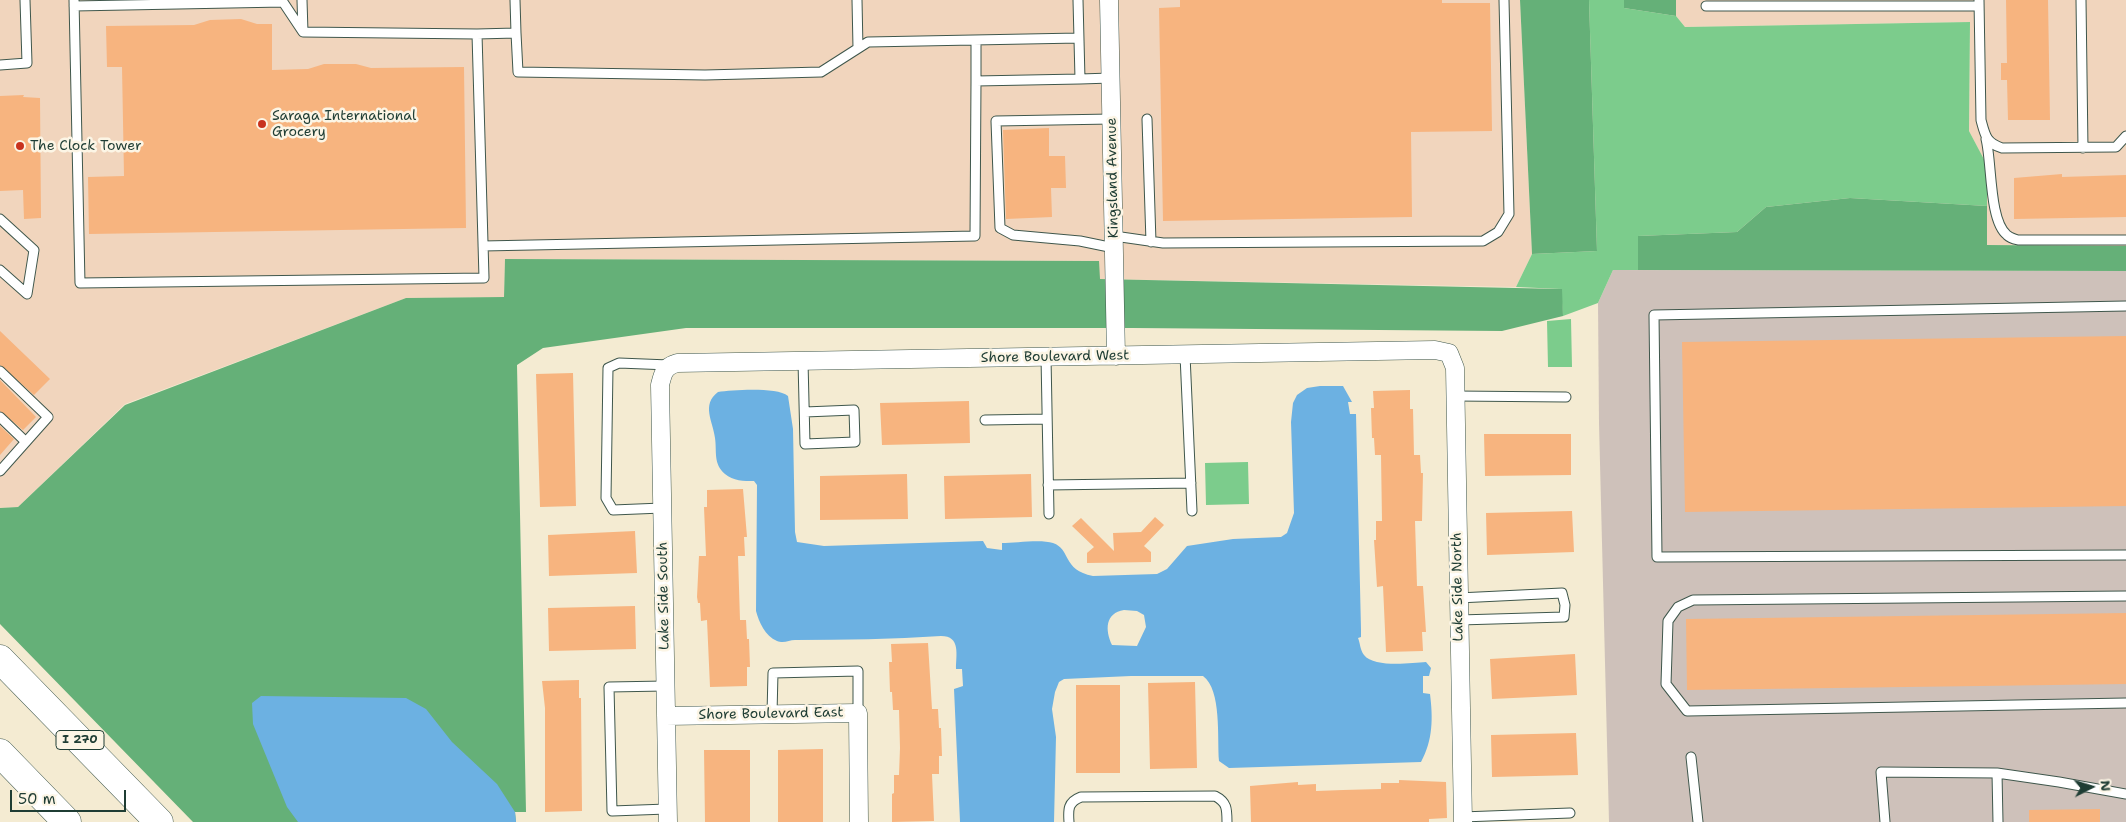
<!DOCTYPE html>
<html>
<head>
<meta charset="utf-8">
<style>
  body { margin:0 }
  #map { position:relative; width:2126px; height:822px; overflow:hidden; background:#f4ebd2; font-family:"Shantell Sans",sans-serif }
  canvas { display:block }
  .north { position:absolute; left:2066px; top:762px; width:50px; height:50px; -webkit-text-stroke:4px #fcf5e5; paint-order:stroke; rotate:85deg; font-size:14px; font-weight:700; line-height:20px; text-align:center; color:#1f3d34 }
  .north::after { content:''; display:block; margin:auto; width:18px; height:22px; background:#1f3d34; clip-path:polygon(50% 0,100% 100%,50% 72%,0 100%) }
  .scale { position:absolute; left:10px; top:790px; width:116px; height:22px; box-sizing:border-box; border:2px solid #1f3d34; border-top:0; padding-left:6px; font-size:15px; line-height:18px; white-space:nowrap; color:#1f3d34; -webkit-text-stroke:4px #fcf5e5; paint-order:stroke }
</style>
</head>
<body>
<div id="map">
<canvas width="2126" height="822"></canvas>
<div class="north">N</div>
<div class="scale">50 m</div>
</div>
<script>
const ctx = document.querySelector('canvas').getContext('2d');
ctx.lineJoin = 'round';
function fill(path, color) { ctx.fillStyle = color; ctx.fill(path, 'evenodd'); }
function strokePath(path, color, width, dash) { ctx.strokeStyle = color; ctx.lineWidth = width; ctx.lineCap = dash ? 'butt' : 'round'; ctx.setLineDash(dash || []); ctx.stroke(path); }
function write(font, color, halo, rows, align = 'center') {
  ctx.font = font + ' "Shantell Sans",sans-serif'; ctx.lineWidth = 5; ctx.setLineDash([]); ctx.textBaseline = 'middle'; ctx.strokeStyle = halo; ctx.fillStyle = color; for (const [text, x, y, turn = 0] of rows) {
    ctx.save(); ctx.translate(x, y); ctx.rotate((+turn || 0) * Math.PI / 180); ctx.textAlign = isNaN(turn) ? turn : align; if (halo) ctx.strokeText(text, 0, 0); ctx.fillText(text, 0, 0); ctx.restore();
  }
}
fill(new Path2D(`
  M0 0H1520L1532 254 1516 287 1099 279V261L505 259 504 297 406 298 125 404 18 507 0 508Z
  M1676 0H2126V246L1987 245V165L1969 131 1970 22 1685 27 1676 16Z`), '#f1d5bd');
fill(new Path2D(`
  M1613 270 2126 271V822H1609L1599 423 1598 303Z`), '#cec1ba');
fill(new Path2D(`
  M1589 0H1624V8L1676 16 1685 27 1970 22 1969 131 1987 165V206L1850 198 1766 207 1737 232 1638 236V270H1613L1598 303 1563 316 1561 289 1516 287 1532 254 1597 251Z
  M1571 319 1572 367H1548L1547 321Z
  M1248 462 1249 504 1206 505 1205 463Z`), '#7ccc8c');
fill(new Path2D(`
  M1520 0H1589L1597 251 1532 254Z
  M1624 0H1676V16L1624 8Z
  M1850 198 1987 206V245L2126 246V271L1638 270V236L1737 232 1766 207Z
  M505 259 1099 261 1100 279 1562 289 1563 316 1502 331 1133 328H686L543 348 517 365 526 812H515L516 822H193L0 624V508L18 507 125 405 406 298 504 297Z`), '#65b078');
fill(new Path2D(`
  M1320 386H1343L1352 402H1348L1350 414H1356L1361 630V637L1358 638C1360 642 1360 650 1364 655 1374 668 1411 663 1426 662L1431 668 1429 676H1423V693L1430 694C1433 718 1433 740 1421 762L1229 768 1219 761C1217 738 1222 690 1203 676H1131L1064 679 1059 682 1055 692 1052 709 1056 737 1054 822H960L954 689 963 686 962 669H956C956 655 961 636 941 636 893 639 843 640 795 640 789 640 784 644 777 641 765 636 759 622 756 611L757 485 754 481C744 481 733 481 725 474 713 464 717 451 715 438 713 421 701 405 718 392 733 390 777 387 788 396L793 429 795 532 797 542 824 546 983 541 987 548 1002 550V543C1015 543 1041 539 1053 543 1071 549 1062 570 1093 576L1157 574 1167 569 1187 546 1233 539 1281 537 1287 533 1294 513 1291 422 1293 403 1297 395 1307 388ZM1124 610 1137 611 1144 615 1146 627 1137 646 1112 645C1105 630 1105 613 1124 610Z
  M261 696 406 698 426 709 452 742 497 784 515 812 516 822H298L287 807 253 724 252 703Z`), '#6cb1e2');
fill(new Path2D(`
  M1180 0H1442V3H1490L1492 131 1411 132 1412 217 1163 221 1159 8 1180 7Z
  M2006 0H2048L2050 120H2008L2007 80H2001V63H2007Z
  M241 19 257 24H272V70L308 69 324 64H356L371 68 464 67 466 228 89 234 88 177 124 176 122 67H107L106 26 194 25 210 20Z
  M24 95 23 97 40 98 41 218 24 219 23 190 0 191V96Z
  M1049 128V156H1065L1066 188H1051L1052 217 1006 219 1003 130Z
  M2062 174V177L2126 175V217L2014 219V178Z
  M0 331 50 379 34 395 0 365Z
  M2126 336V506L1685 512 1682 342Z
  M573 373 576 506 540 507 536 374Z
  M0 380 36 417 23 430 0 411Z
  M1410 390V409H1413L1414 455H1420L1421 473H1423L1422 521H1415L1417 586H1423L1426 632H1422L1423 651 1386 652 1383 586 1377 587 1374 540H1376V521H1382L1381 455H1375L1374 438H1372L1371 408H1374L1373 391Z
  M969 401 970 443 882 445 880 403Z
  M0 426 14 439 0 455Z
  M1484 434H1571V475L1485 476Z
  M907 474 908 519 820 520V476Z
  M1031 474 1032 517 945 519 944 476Z
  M743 489 747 537H744L745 556H738L740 620H746L747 639H749L750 667H747V686L710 687 707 620 701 621 700 603H698L697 597 699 556H706L704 507H707V490Z
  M1572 511 1574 552 1487 555 1486 513Z
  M1155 517 1164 525 1144 546 1151 552V562L1087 563V553L1094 547 1072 526 1081 518 1114 551 1113 533 1141 532Z
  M635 531 637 573 549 576 548 535Z
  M635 606 636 649 549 651 548 608Z
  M2126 613V684L1687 690 1686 619Z
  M928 643 932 709H938L939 728H941L942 756H939V774H932L934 821 892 822V794L894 793V775H899L900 748 899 710H893L892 692H890L889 662H892L891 644Z
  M1575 654 1577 695 1492 699 1490 659Z
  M579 680V698H581L582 811 545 812V708L542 681Z
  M1195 682 1197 768 1150 769 1148 683Z
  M1076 685H1120V773H1076Z
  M1576 733 1578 775 1492 777 1491 735Z
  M823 749V822H778V750Z
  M704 750H750V822H705Z
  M1399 780 1446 782 1447 818 1429 819V822H1251L1250 786 1298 782V785L1316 784V791L1343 790 1381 789V783H1399Z
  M2100 809V822H2029V810Z`), '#f7b47f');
const lane = new Path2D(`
  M74 0 80 283 484 278 477 34 516 33 515 0
  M302 0 303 32
  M857 0 858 48
  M1078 0 1080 79 1111 78
  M1979 0 1981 120C1985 135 1986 143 2002 148L2116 147 2126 136
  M2081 0 2083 148
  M74 6 283 2 303 32 477 34
  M1706 6H1979
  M516 33 518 72 705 75 821 72 868 42 1079 38
  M0 65 27 63 25 0
  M976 81V40
  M1112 119 996 121 1000 228 1013 235 1080 241 1114 248
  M1147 119 1151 242
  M1986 139C1992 162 1989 221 2007 235 2010 238 2014 239 2018 240H2126
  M0 219 34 250 27 294 0 270
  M1114 236 1163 243 1483 241 1498 232 1509 214 1504 0
  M483 246 975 236 976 81 1080 79
  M2126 306 1654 315 1657 557 2126 555
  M1185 355 1192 511
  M1046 357 1049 514
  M803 361 805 444 855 442 854 410 805 412
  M0 371 48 417 0 471
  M1455 396 1566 397
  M0 417 26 442
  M985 420 1047 419
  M1048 485 1191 483
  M662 508 613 510 606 498 608 368 619 363 669 365
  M2126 596 1693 600 1678 607 1668 621 1666 684 1687 711 2126 703
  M1458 598 1562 593 1565 605 1564 617 1459 620
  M665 686 609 687 612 811 667 809
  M772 714 773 673 858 671V713
  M1691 757 1698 822
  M1462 817 1570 813
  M1069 822C1068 809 1068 802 1081 797L1215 796C1227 802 1227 809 1227 822
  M1885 822 1881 772 1997 773
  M1998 822 1997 773 2059 782 2126 794`);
const street = new Path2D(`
  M1109 0 1116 356
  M666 716 858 713 859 822
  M668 822 660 385C663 373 664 367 677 363L1435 350 1449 353 1455 368 1463 822`);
const highway = new Path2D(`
  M0 659 159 822
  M0 753 67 822`);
strokePath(lane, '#3f574c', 11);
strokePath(street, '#3f574c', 19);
strokePath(highway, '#3f574c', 29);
strokePath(lane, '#fff', 9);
strokePath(street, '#fff', 18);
strokePath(highway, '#fff', 28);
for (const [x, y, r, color] of [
  [262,124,5,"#c8321e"],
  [20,146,5,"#c8321e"]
]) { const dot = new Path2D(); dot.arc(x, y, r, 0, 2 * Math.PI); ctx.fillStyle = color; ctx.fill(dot); strokePath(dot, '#fcf5e5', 2); }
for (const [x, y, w] of [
  [80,740,48]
]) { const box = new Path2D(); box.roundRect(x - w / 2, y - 9.5, w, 19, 4); ctx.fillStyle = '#fcf5e5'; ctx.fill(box); strokePath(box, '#1f3d34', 1); }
write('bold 12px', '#1f3d34', null, [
  ["I 270",80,740]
]);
write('14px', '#1f3d34', '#fcf5e5', [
  ["Saraga International",272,116],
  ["Grocery",272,132],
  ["The Clock Tower",30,146]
], 'left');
write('14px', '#1f3d34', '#fcf5e5', [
  ["Kingsland Avenue",1113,178,-91],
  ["Shore Boulevard West",1055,357,-1],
  ["Lake Side North",1458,587,-91],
  ["Lake Side South",664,596,-91],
  ["Shore Boulevard East",771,714,-1]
]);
</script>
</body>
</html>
